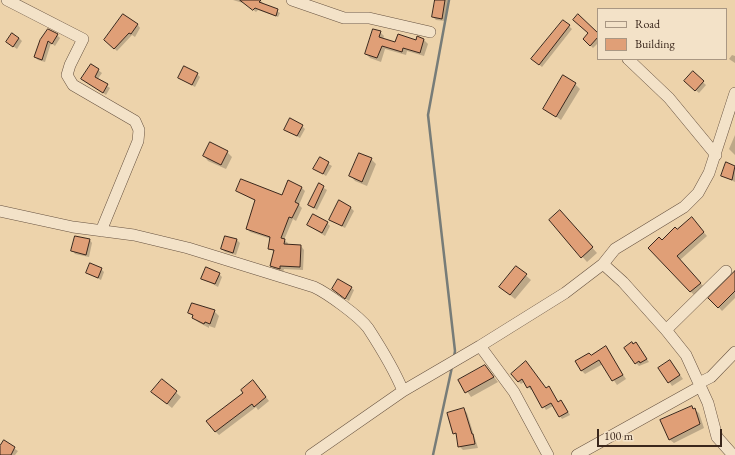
<!DOCTYPE html>
<html>
<head>
<meta charset="utf-8">
<style>
  body { margin:0 }
  #map { position:relative; width:735px; height:455px; overflow:hidden; background:#edd3ab; font-family:"EB Garamond",serif }
  canvas { display:block }
  .legend { position:absolute; left:597px; top:8px; width:130px; height:52px; box-sizing:border-box; background:#f3e2c8; border:1px solid #a99783; margin:0; padding:5px 7px; list-style:none; font-size:12px; color:#3a271c }
  .legend li { display:flex; align-items:center; gap:8px; height:20px }
  .legend b { width:20px; border:1px solid #a99783 }
  .scale { position:absolute; left:597px; top:429px; width:125px; height:18px; box-sizing:border-box; border:2px solid #3a271c; border-top:0; padding-left:5px; font-size:12px; line-height:14px; white-space:nowrap; color:#3a271c; -webkit-text-stroke:3px #f3e2c8; paint-order:stroke }
</style>
</head>
<body>
<div id="map">
<canvas width="735" height="455"></canvas>
<ul class="legend">
<li><b style="height:5px;background:#f3e2c8"></b>Road</li>
<li><b style="height:11px;background:#e09f77"></b>Building</li>
</ul>
<div class="scale">100 m</div>
</div>
<script>
const ctx = document.querySelector('canvas').getContext('2d');
ctx.lineJoin = 'round';
function fill(path, color) { ctx.fillStyle = color; ctx.fill(path, 'evenodd'); }
function strokePath(path, color, width, dash) { ctx.strokeStyle = color; ctx.lineWidth = width; ctx.lineCap = dash ? 'butt' : 'round'; ctx.setLineDash(dash || []); ctx.stroke(path); }
fill(new Path2D(`
  M233 0H260L263 3 262 4 280 13 278 17 258 10 256 12 246 4Z
  M436 0H448L445 21 436 20 433 17Z
  M563 21 572 29 542 67 536 62Z
  M138 25 140 28 135 37 132 35 117 51 105 40Z
  M380 32 384 36 383 39 396 43 416 42 417 38 424 40 428 44 424 56 407 51 406 55 385 49 381 62 370 58 366 54Z
  M589 33 598 34V43L593 48 584 39Z
  M57 35 60 38 55 46 51 43 45 62 38 60 35 57 41 41Z
  M19 38 22 41 17 49 7 42Z
  M732 55 735 56V63L729 59Z
  M91 65 102 73 97 80 110 88 106 95 83 79Z
  M693 73 706 85 699 93 688 84Z
  M197 74 200 77 195 87 179 78Z
  M575 84 580 89 561 120 544 108Z
  M302 126 305 129 300 138 286 130Z
  M735 135V155L729 149Z
  M227 152 232 157 226 169 208 161 204 156Z
  M320 159 332 166 326 176 315 169Z
  M371 159 376 164 367 186 355 181 351 176Z
  M726 164 735 167V182L722 176Z
  M319 185 327 190 317 210 309 205Z
  M302 188 305 191 299 205 302 208 296 221 293 219 284 240 288 243 287 246H301L304 250 303 270 284 269 283 272 274 269 271 266 274 252 270 248 271 239 250 232 247 228 256 201 237 191 282 197Z
  M351 208 354 211 345 228 330 220Z
  M564 216 597 253 587 262 550 220Z
  M695 222 707 236 680 260 704 287 694 295 649 248 677 231Z
  M327 223 330 226 325 236 308 225Z
  M90 240 92 243 89 257 75 254 73 251Z
  M237 240 240 243 236 255 225 252 222 249Z
  M516 267 531 280 515 299 505 291Z
  M101 269 104 272 101 280 87 273Z
  M735 272V298L722 311 710 298Z
  M219 274 222 277 218 287 202 278Z
  M351 288 354 290 349 301 336 292Z
  M214 311 219 316 215 328 209 326V328L198 322 190 313Z
  M636 343 649 362 639 366 636 363Z
  M605 348 626 379 617 385 603 364 585 374 581 370 592 356Z
  M670 361 683 379 672 386 660 368Z
  M485 366 498 382 471 397 460 381Z
  M512 374 546 389 549 387 559 403 561 401 564 404 570 415 562 419 553 406 546 410 533 389 531 390 524 382 521 384Z
  M162 380 181 397 172 408 157 396Z
  M257 385 269 401 258 410 256 407 219 435 215 431Z
  M692 408 699 413 704 428 674 443 670 440 662 420Z
  M463 409 467 413 478 448 463 450 459 446 458 436 454 433Z
  M4 442 18 451 15 455H0V448Z`), '#0003');
strokePath(new Path2D(`
  M449 0 428 115 455 351 454 357
  M433 455 452 367`), '#777c78', 2.5);
const building = new Path2D(`
  M240 0H261L259 2 278 9 276 16 255 8 253 10Z
  M435 0H445L442 19 432 17Z
  M123 14 138 24 131 34 129 33 114 49 104 40Z
  M578 14 598 33V37L590 46 583 39 588 33 573 20Z
  M563 20 570 25 539 65 531 59Z
  M48 29 58 34 52 44 48 41 42 60 34 57 40 40Z
  M373 29 381 31 379 37 395 42 398 34 416 40 417 36 424 39 420 53 403 48 402 52 382 46 377 58 365 54Z
  M12 33 19 38 13 47 6 42Z
  M91 64 99 69 95 77 108 84 103 93 81 79Z
  M184 66 198 73 192 85 178 78Z
  M693 71 704 81 695 91 684 81Z
  M563 75 576 83 556 117 543 109Z
  M290 118 303 125 297 136 284 130Z
  M210 142 228 151 221 165 203 156Z
  M359 153 372 158 362 182 349 176Z
  M320 157 329 162 323 174 313 169Z
  M726 162 735 166 732 180 721 176Z
  M241 179 282 195 288 180 302 187 295 202 299 204 292 218 289 217 281 238 285 239 284 244 301 245 300 267 280 266V269L270 266 274 250 268 249 270 237 246 229 255 200 236 191Z
  M319 183 324 186 314 208 308 205Z
  M339 200 351 207 342 226 329 220Z
  M560 210 593 247 581 258 549 220Z
  M313 214 328 222 322 233 307 225Z
  M692 217 704 232 677 256 701 283 690 292 648 248 659 237 662 240 675 227 677 229Z
  M75 236 90 239 86 255 71 251Z
  M225 236 237 239 233 253 221 249Z
  M90 263 102 268 98 278 86 273Z
  M516 266 527 274 510 295 499 287Z
  M206 267 220 273 215 284 201 279Z
  M735 271V291L718 308 708 298Z
  M338 279 352 287 345 299 332 289Z
  M192 303 215 310 210 324 205 322 204 324 192 318 193 315 188 313Z
  M632 342 633 344 636 342 647 359 640 363 639 361 635 364 624 348Z
  M606 346 623 375 612 381 599 360 581 371 575 361 589 353 591 355Z
  M670 360 680 375 668 383 658 368Z
  M526 361 546 388 549 386 558 402 561 400 568 412 559 417 551 403 542 408 530 386 527 388 522 379 518 382 511 374Z
  M485 365 494 377 465 393 458 380Z
  M162 379 177 391 167 404 151 392Z
  M253 380 266 397 254 407 252 404 215 432 206 421 243 393 241 390Z
  M692 406 693 409 695 408 700 424 669 440 660 420Z
  M464 408 472 434H473L475 444 458 447 456 433 453 434 447 413Z
  M4 440 15 447 11 455H0V446Z`);
fill(building, '#e09f77');
strokePath(building, '#3a271c', 1);
const minor = new Path2D(`
  M7 0 83 39 70 65 67 75 73 85 135 121 139 130 138 141 101 231
  M292 0 344 18H369L430 32
  M628 59 669 98 716 155
  M0 211 73 227 134 235 188 248 314 287C327 293 359 316 368 328 381 348 394 369 403 391
  M603 264 623 282 666 330 686 355 708 403 717 437 733 455
  M666 330 726 271
  M480 346 514 392 548 455
  M699 383 711 377 735 352
  M311 455 403 391 480 346 565 293 603 264 615 249 684 207 698 193 709 173 735 93
  M577 455 701 386`);
strokePath(minor, '#675240', 12);
strokePath(minor, '#f3e2c8', 11);
</script>
</body>
</html>
